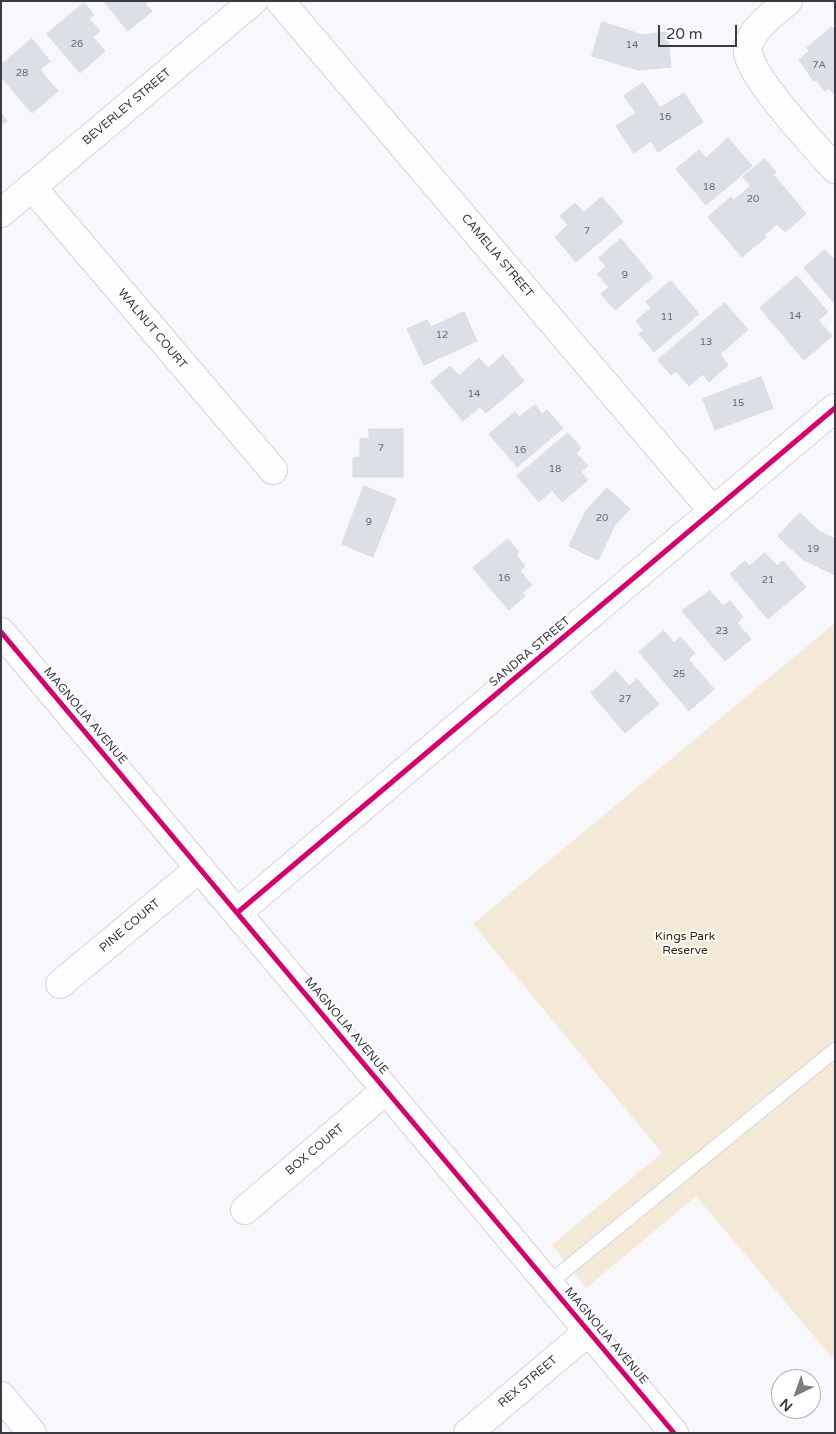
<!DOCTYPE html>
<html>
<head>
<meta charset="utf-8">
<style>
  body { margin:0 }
  #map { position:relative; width:836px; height:1434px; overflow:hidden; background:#f7f7fc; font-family:"Varela Round",sans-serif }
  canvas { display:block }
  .frame { position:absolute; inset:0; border:2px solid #3a3b42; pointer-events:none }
  .north { position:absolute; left:771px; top:1369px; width:50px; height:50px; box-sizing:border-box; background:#fff; border:1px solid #b0b1b3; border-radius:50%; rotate:222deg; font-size:14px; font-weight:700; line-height:20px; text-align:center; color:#3a3b42 }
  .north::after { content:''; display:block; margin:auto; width:18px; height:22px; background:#7c7d83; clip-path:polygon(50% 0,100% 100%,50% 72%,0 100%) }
  .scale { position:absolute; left:658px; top:25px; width:79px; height:22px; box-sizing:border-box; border:2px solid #3a3b42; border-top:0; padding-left:6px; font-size:15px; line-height:18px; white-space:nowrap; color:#3a3b42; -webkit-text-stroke:4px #fff; paint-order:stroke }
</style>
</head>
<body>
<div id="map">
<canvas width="836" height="1434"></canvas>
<div class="frame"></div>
<div class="north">N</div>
<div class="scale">20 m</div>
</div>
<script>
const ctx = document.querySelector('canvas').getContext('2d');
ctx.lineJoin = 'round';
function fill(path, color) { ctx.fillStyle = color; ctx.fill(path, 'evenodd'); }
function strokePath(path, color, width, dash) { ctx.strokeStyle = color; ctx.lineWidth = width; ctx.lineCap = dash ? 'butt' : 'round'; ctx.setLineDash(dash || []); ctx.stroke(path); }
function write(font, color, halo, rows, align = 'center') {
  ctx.font = font + ' "Varela Round",sans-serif'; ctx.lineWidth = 4; ctx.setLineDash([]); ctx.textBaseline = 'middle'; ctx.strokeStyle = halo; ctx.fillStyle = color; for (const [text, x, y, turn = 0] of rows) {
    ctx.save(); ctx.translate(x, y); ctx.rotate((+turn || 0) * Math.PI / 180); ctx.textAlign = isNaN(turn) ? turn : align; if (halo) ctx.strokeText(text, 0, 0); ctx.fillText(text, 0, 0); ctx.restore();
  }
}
fill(new Path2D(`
  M835 623V1361L696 1196 586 1288 552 1245 662 1153 473 924Z`), '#f3e9d6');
const building = new Path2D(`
  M104 1H149L145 4 152 11 128 31Z
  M84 3 94 15 89 19 100 31 93 37 105 51 80 73 47 34Z
  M602 22 643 35 667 32 671 67 638 70 592 56Z
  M832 27 835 30V95L829 88 825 91 816 80 814 81 799 60 809 51 807 48Z
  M32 39 50 61 40 70 58 91 32 113 1 77V65Z
  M643 83 660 108 684 93 703 122 658 152 651 141 634 153 616 126 636 113 624 96Z
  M1 114 7 121 1 125Z
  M728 138 752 166 706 205 676 169 699 150 706 158Z
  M765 159 776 172 773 175 784 187 725 237 708 217 731 197 734 200 751 186 743 177Z
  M784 187 806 214 785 232 777 224 764 235 766 237 742 257 725 237Z
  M602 197 623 222 576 262 555 237 568 225 560 216 575 203 584 212Z
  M621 239 653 277 615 310 601 294 609 287 597 274 606 266 599 258Z
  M825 250 835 261V304L804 268Z
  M797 276 828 312 818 320 832 336 804 360 760 308Z
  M671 281 699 314 654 352 639 334 644 330 636 321 651 308 646 302Z
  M725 303 748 330 720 354 728 365 709 382 703 374 689 386 676 371 671 375 658 360Z
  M464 312 477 341 424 365 407 329 427 320 431 327Z
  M503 355 524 381 486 413 480 407 463 421 431 382 450 366 459 376 479 358 488 368Z
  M761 377 773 408 715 430 703 399Z
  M535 405 542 414 547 410 563 428 517 467 489 434 515 412 519 417Z
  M369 429H403V477H353V458L360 457V438L369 439Z
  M568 433 581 448 576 453 588 466 581 472 588 480 562 502 552 490 539 502 517 476Z
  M364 486 396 499 373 557 342 544Z
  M607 488 630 509 615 525 598 560 569 546 586 511Z
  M800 513 820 532 835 539V575L802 559 778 536Z
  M508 539 519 552 516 555 525 566 520 571 532 585 522 593 525 596 509 610 473 568Z
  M765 553 777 566 783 561 806 587 768 619 730 574 745 561 749 566Z
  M710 591 723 606 730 601 743 617 737 623 751 639 725 661 682 611Z
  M664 631 674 643 680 637 695 653 688 659 714 689 689 711 639 652Z
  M616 671 629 686 637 679 659 704 625 733 591 693Z`);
fill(building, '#dddfe7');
strokePath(building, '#dadbe0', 1);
const lane = new Path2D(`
  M549 1283 835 1050`);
const street = new Path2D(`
  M280 1 713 511
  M788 1C774 14 754 26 748 46 741 69 818 149 835 169
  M32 187 273 470
  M1 213 253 1
  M1 632 674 1433
  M238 912 835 408
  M60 984 200 868
  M245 1210 386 1090
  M1 1396 32 1433
  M468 1433 589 1331`);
strokePath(lane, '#d4d5da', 16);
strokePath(street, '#d4d5da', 30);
strokePath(lane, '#fefeff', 14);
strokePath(street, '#fefeff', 28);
strokePath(new Path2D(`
  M1 632 674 1433
  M238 912 835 408`), '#d6006c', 5);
write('10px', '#66686f', null, [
  ["26",77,44],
  ["14",632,45],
  ["7A",819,65],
  ["28",22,73],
  ["16",665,117],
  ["18",709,187],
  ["20",753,199],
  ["7",587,231],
  ["9",625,275],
  ["14",795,316],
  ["11",667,317],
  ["12",442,335],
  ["13",706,342],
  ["14",474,394],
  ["15",738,403],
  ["7",381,448],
  ["16",520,450],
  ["18",555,469],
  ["20",602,518],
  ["9",369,522],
  ["19",813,549],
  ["16",504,578],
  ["21",768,580],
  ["23",722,631],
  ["25",679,674],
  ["27",625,699]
]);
write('12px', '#3a3b42', '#fff', [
  ["BEVERLEY STREET",127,107,-40],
  ["CAMELIA STREET",497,256,50],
  ["WALNUT COURT",152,329,50],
  ["SANDRA STREET",530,652,-40],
  ["MAGNOLIA AVENUE",85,716,50],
  ["PINE COURT",130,926,-40],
  ["MAGNOLIA AVENUE",346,1026,50],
  ["BOX COURT",315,1150,-40],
  ["MAGNOLIA AVENUE",606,1336,50],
  ["REX STREET",528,1382,-40]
]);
write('12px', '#362907', '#fff', [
  ["Kings Park",685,937],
  ["Reserve",685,951]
]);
</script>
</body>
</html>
